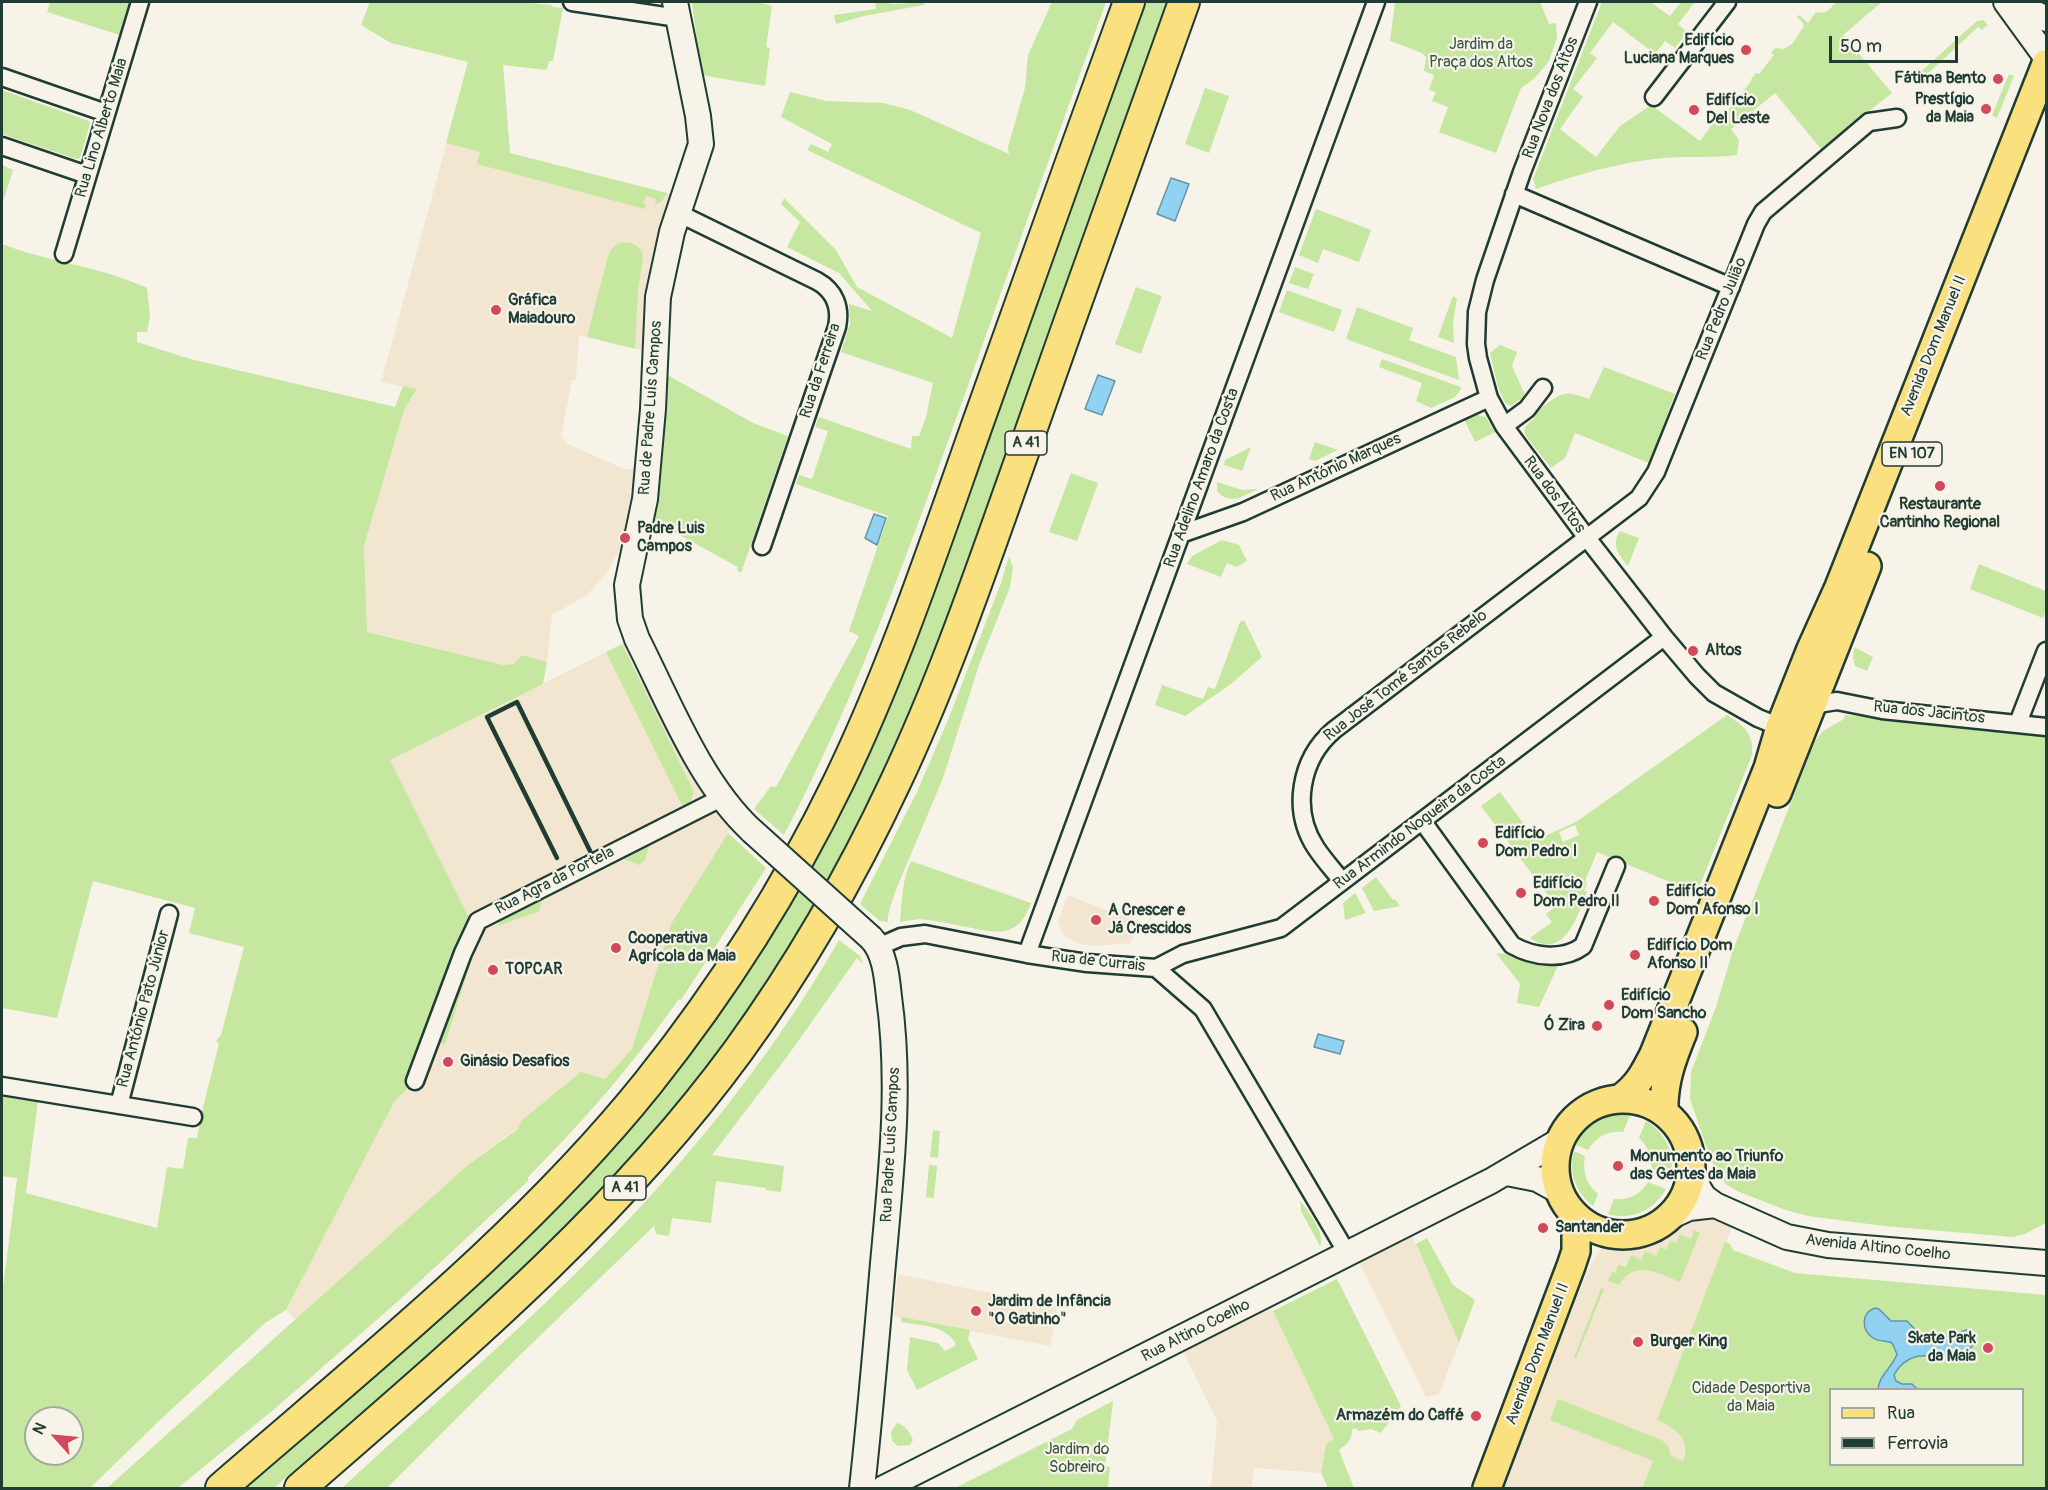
<!DOCTYPE html>
<html>
<head>
<meta charset="utf-8">
<style>
  body { margin:0 }
  #map { position:relative; width:2048px; height:1490px; overflow:hidden; background:#f7f3e8; font-family:Pangolin,sans-serif }
  canvas { display:block }
  .frame { position:absolute; inset:0; border:3px solid #1f3d34; pointer-events:none }
  .legend { position:absolute; left:1829px; top:1388px; width:195px; height:78px; box-sizing:border-box; background:#f7f3e8; border:2px solid #a1aaa0; margin:0; padding:8px 10px; list-style:none; font-size:18px; color:#1f3d34 }
  .legend li { display:flex; align-items:center; gap:12px; height:30px }
  .legend b { width:30px; border:2px solid #a1aaa0 }
  .north { position:absolute; left:24px; top:1406px; width:60px; height:60px; box-sizing:border-box; background:#f7f3e8; border:2px solid #a1aaa0; border-radius:50%; rotate:297deg; font-size:16px; font-weight:700; line-height:24px; text-align:center; color:#1f3d34 }
  .north::after { content:''; display:block; margin:auto; width:21px; height:27px; background:#d1495b; clip-path:polygon(50% 0,100% 100%,50% 72%,0 100%) }
  .scale { position:absolute; left:1829px; top:36px; width:129px; height:27px; box-sizing:border-box; border:3px solid #1f3d34; border-top:0; padding-left:8px; font-size:18px; line-height:21px; white-space:nowrap; color:#1f3d34; -webkit-text-stroke:4px #f7f3e8; paint-order:stroke }
</style>
</head>
<body>
<div id="map">
<canvas width="2048" height="1490"></canvas>
<div class="frame"></div>
<ul class="legend">
<li><b style="height:8px;background:#fbe080"></b>Rua</li>
<li><b style="height:8px;background:#1f3d34"></b>Ferrovia</li>
</ul>
<div class="north">N</div>
<div class="scale">50 m</div>
</div>
<script>
const ctx = document.querySelector('canvas').getContext('2d');
ctx.lineJoin = 'round';
function fill(path, color) { ctx.fillStyle = color; ctx.fill(path, 'evenodd'); }
function strokePath(path, color, width, dash) { ctx.strokeStyle = color; ctx.lineWidth = width; ctx.lineCap = dash ? 'butt' : 'round'; ctx.setLineDash(dash || []); ctx.stroke(path); }
function write(font, color, halo, rows, align = 'center') {
  ctx.font = font + ' Pangolin,sans-serif'; ctx.lineWidth = 4.5; ctx.setLineDash([]); ctx.textBaseline = 'middle'; ctx.strokeStyle = halo; ctx.fillStyle = color; for (const [text, x, y, turn = 0] of rows) {
    ctx.save(); ctx.translate(x, y); ctx.rotate((+turn || 0) * Math.PI / 180); ctx.textAlign = isNaN(turn) ? turn : align; if (halo) ctx.strokeText(text, 0, 0); ctx.fillText(text, 0, 0); ctx.restore();
  }
}
fill(new Path2D(`
  M469 62 503 65 510 153 682 197 648 352 579 335 576 380H572L561 436 566 443 624 469 646 470 644 495 628 489 631 496 623 538 619 551 606 574 587 595 552 615 547 662 522 655 518 662 509 666 367 632 364 546 404 410 417 390 381 382Z
  M634 638 736 820 671 924 632 1049 605 1080 518 1128 468 1165 296 1320 286 1310 394 1102 406 1090 470 920 390 760Z
  M1067 895 1138 922 1131 943 1095 946 1080 944 1068 938 1063 933 1058 923Z
  M1698 1209 1733 1224 1657 1420 1675 1428 1681 1435 1686 1448 1683 1461 1657 1450 1642 1488H1503L1579 1292 1589 1268 1596 1256 1611 1237H1639L1657 1229 1669 1220Z
  M1407 1225 1459 1343 1439 1394 1426 1397 1354 1252Z
  M898 1274 1058 1307 1050 1346 894 1316Z
  M1266 1297 1334 1439 1326 1445 1321 1473 1254 1468 1252 1488H1211L1217 1421 1178 1341Z`), '#f3e6d1');
fill(new Path2D(`
  M50 2H131L120 35 47 12Z
  M370 2H518L552 5 553 7 563 8 553 61H549L547 70 503 65 510 153 667 193 661 202 655 205 656 199 646 196 643 203 646 204 645 209 477 164 480 152 446 143 468 62 391 43 361 25Z
  M692 2H758L772 6 766 47 770 48 765 86 701 75Z
  M875 2 895 4 924 2V5L864 16 836 24 834 15 876 9Z
  M1052 2H1106C1059 133 1011 263 965 394 911 544 858 694 784 835L754 809 771 786 776 787 859 636 849 631 888 516 796 484 799 475 812 479 828 431 815 427 819 417 911 449 912 436H919L926 417 933 383 841 352 850 324 849 304 872 311 839 273 787 247 800 222 781 204 784 198 836 250 857 287 952 338 981 233 807 150 811 144 828 152 832 144 781 117 790 92 826 101 883 103 910 110 1009 154 1008 147 1025 88 1028 55Z
  M1146 2H1167L951 605C928 663 906 721 880 778 820 906 743 1029 651 1136 537 1266 403 1376 274 1488H246C391 1362 544 1240 664 1088 752 977 827 853 883 722 925 624 960 522 996 421 1046 281 1096 141 1146 2Z
  M1395 2H1540L1549 24 1556 23 1557 38 1549 61 1534 79 1521 88 1496 153 1439 132 1448 107 1432 101 1436 92 1429 90 1434 75 1424 71 1426 57 1422 53 1390 41Z
  M1602 2H1650L1670 16 1681 2H1695L1678 24 1687 32 1675 48 1665 41 1655 54 1613 22 1590 53 1597 58 1573 89 1583 97 1560 129 1596 157 1620 126 1651 105 1700 141 1723 110 1727 112 1752 80 1751 79 1756 73 1759 74 1774 55 1771 53 1775 48 1784 49 1792 44 1804 26 1802 22 1797 17 1799 15 1808 23 1816 12C1826 15 1830 9 1836 2H1866L1870 4 1873 2H1882L1843 35 1892 93 1821 149 1775 93 1731 129 1739 140 1737 155C1713 158 1687 156 1663 158 1619 162 1577 175 1536 189L1533 179Z
  M1983 20 1988 25 1982 30 1978 27 1921 80 1917 75 1977 21Z
  M2009 74 2014 76 1997 118 1992 115Z
  M1205 88 1229 96 1209 153 1185 144Z
  M2 90 89 121 90 124 80 158 76 159 2 134Z
  M2 165 13 170 2 204Z
  M1316 209 1371 230 1359 262 1323 249 1318 263 1299 255Z
  M620 243C631 241 640 245 643 256L638 291 635 349 587 337 608 256 612 248Z
  M2 244C49 262 102 267 147 288L150 316 147 332H137V342L190 359 395 407 403 386 417 389 404 410 364 546 367 632 504 665 514 664 522 655 547 662 543 684 390 760 470 920 406 1090 394 1102 286 1310 265 1323 161 1419 90 1488H2V1295L17 1178 2 1176V1095L38 1101 26 1193 157 1228 167 1167 183 1169 188 1138H197L203 1107 219 1044 216 1041 221 1035 244 947 189 933 195 908 93 881 57 1018 2 1008ZM36 1418H72V1454H36Z
  M1295 267 1314 274 1308 289 1289 283Z
  M1136 287 1162 296 1141 354 1115 344Z
  M1287 290 1342 310 1334 332 1279 312Z
  M1453 296 1457 298 1453 322 1454 343 1438 337Z
  M1357 307 1413 328 1409 340 1456 357 1459 380 1346 339Z
  M1500 345 1517 352 1512 366 1525 395 1521 402 1519 400 1511 406 1505 403 1498 387 1490 353Z
  M1382 359 1461 387V389L1455 397 1431 408 1416 401 1422 383 1379 367Z
  M1604 367 1675 394 1649 463 1575 433 1565 458 1551 468 1526 436C1522 427 1528 423 1535 418L1533 415C1557 397 1559 387 1589 399Z
  M664 373 753 423 788 436 741 573 737 570 738 567 654 521 660 485Z
  M1474 414 1486 417 1495 432 1475 442 1464 419Z
  M1315 442 1338 450 1315 461 1309 459Z
  M1251 447 1242 471 1224 465 1225 460Z
  M1071 473 1098 483 1077 541 1049 532Z
  M1217 482 1242 490 1258 489C1243 496 1230 506 1217 491Z
  M1620 531 1639 538 1628 566C1618 554 1611 546 1620 531Z
  M1222 540 1239 545 1247 561 1236 567 1227 563 1221 577 1187 564 1192 556Z
  M1009 556 1013 568 1010 587 979 665 943 778 895 892 888 915V922L880 921 860 904 917 792 948 720 1001 583Z
  M1979 564 2046 591V609L2043 618 1970 589Z
  M1244 620 1262 657 1231 684 1185 716 1155 705 1162 685 1203 699 1208 687 1215 689 1240 622Z
  M622 644 694 792 690 803 683 807 606 652Z
  M1854 647 1873 657 1867 671 1855 666 1853 658Z
  M1727 715C1744 726 1754 733 1752 755L1697 893 1597 852 1585 881 1587 882 1584 891 1587 892C1577 917 1564 961 1530 938L1552 922 1546 914 1556 906 1481 806 1500 792 1536 840 1576 822ZM1575 825 1579 835 1563 842 1559 832Z
  M1845 715 1990 726 2046 737V1223L2025 1234 2012 1237 1884 1226 1808 1216 1786 1210 1739 1192 1727 1185 1720 1177 1711 1160 1690 1099 1691 1072 1716 1007 1733 950 1815 741 1823 731 1844 719Z
  M728 833 766 868 681 1000 679 999C634 1063 583 1122 528 1177V1181L404 1296 278 1406 178 1488H107L468 1165 518 1129 522 1120 581 1072 605 1079 632 1049 671 924Z
  M650 844 645 860 639 865 621 858Z
  M911 861 1031 903C1019 936 1001 934 972 928 958 925 944 923 929 920L919 919 900 922C902 901 902 880 911 861Z
  M1376 877 1393 900 1395 899 1400 906 1374 911 1362 888Z
  M1355 893 1366 913 1345 920 1343 903Z
  M544 897 539 911 498 926 503 917Z
  M839 940 860 956 863 964 857 958 789 1054 712 1155 784 1166 781 1192 766 1190V1188L716 1181 711 1223 672 1218 669 1236 656 1234 654 1226 521 1354 387 1488H342C417 1418 496 1352 569 1280 673 1179 767 1066 839 940Z
  M1496 953 1560 961 1539 1007 1517 1003 1520 984Z
  M462 969 468 971 445 1044 435 1041Z
  M1620 1114 1630 1115 1623 1132C1608 1130 1596 1137 1588 1150L1576 1145C1584 1126 1600 1116 1620 1114Z
  M1646 1121C1667 1133 1677 1158 1669 1182L1651 1175C1653 1160 1650 1148 1639 1138Z
  M933 1130 940 1131 938 1158 930 1157Z
  M1574 1151 1585 1156C1582 1171 1586 1184 1598 1194L1593 1206C1576 1193 1568 1172 1574 1151Z
  M929 1165 937 1166 934 1198 926 1197Z
  M1648 1182 1666 1189C1654 1210 1632 1221 1608 1214L1614 1199C1628 1201 1641 1194 1648 1182Z
  M1300 1201C1308 1210 1326 1234 1320 1246L1301 1211Z
  M1694 1230 1700 1233 1680 1282C1659 1273 1634 1259 1619 1285L1608 1281 1612 1272 1615 1273 1618 1265 1626 1267 1631 1255 1641 1260 1645 1251 1656 1256 1660 1247 1666 1250 1670 1241 1676 1243 1680 1234 1691 1239Z
  M1427 1238 1453 1285 1475 1300 1459 1343 1416 1244Z
  M1725 1242 1730 1244 1733 1250 1795 1273 2046 1295V1488H1642L1653 1461 1550 1420 1558 1399 1662 1440 1669 1447 1670 1455 1683 1461C1692 1439 1675 1428 1657 1420ZM1830 1390H2022V1464H1830Z
  M1337 1279 1401 1406 1381 1433 1371 1429 1359 1431 1355 1428 1352 1430C1352 1440 1347 1444 1339 1450L1354 1488H1328L1321 1473 1326 1444 1334 1439 1273 1311Z
  M1601 1288 1604 1289 1576 1359 1574 1358Z
  M901 1317 970 1330 968 1339 978 1359 917 1390 907 1370 910 1337 938 1343 945 1351 956 1345C948 1325 918 1325 901 1322Z
  M1113 1401 1105 1466 1110 1467 1108 1488H955L1062 1434 1072 1429 1077 1420Z
  M897 1423C905 1425 910 1432 913 1440L910 1445 898 1446 892 1441 891 1432Z`), '#c5e7a0');
const water = new Path2D(`
  M1171 178 1189 184 1175 221 1157 214Z
  M1098 375 1115 381 1102 415 1085 409Z
  M874 514 886 518 877 545 865 538Z
  M1318 1034 1344 1041 1340 1054 1314 1047Z
  M1875 1308 1879 1309 1891 1321H1907L1924 1339 1935 1340 1967 1330 1974 1335 1975 1341C1958 1377 1916 1334 1894 1375L1896 1381 1902 1384H1912L1917 1389H1878C1879 1375 1893 1367 1897 1354L1892 1343C1886 1340 1879 1342 1873 1338 1861 1330 1861 1313 1875 1308Z`);
fill(water, '#91d1f2');
strokePath(water, '#6396a6', 1.5);
const street = new Path2D(`
  M572 2 678 18
  M1588 2 1522 172 1485 280 1477 312 1476 344 1478 358 1489 398 1504 426 1587 538 1664 637 1697 676 1714 693 1758 718 1780 727 1787 722
  M2 77 106 113
  M1654 97 1727 2
  M2 146 87 175
  M1514 194 1731 287
  M678 213 817 281C835 291 841 307 837 327L762 546
  M64 254 140 2
  M1504 426 1527 409 1543 388
  M1181 534 1243 512 1489 398
  M1808 708 1812 705 1837 701 1882 710 2046 727
  M2018 723 2046 651
  M1423 822 1512 945C1533 957 1563 961 1583 946L1616 866
  M1342 881C1334 871 1324 860 1316 848 1291 810 1300 759 1334 730L1639 498 1656 472 1756 224 1763 212 1869 122 1897 118
  M878 947 901 937 925 934 1027 954 1087 963 1156 968 1203 1009 1347 1253
  M1027 954 1376 2
  M1156 968 1183 954 1281 928 1664 637
  M415 1081 463 953 478 921 721 798
  M2 1086 193 1117
  M119 1105 169 914`);
const secondary = new Path2D(`
  M675 2 698 116 701 144 672 232 658 297 653 409 645 499 627 585 630 619 637 639C669 702 700 783 752 831
  M2006 2 2046 57
  M2014 2 2046 19
  M1690 1165 1699 1189 1704 1197 1715 1205 1787 1237 1828 1245 2046 1263
  M1507 1173 1537 1179 1559 1191
  M1669 1217 1689 1208 1715 1205
  M862 1488C870 1417 876 1346 882 1275 890 1182 902 1090 889 997 887 978 885 952 871 938
  M884 1488 1491 1181 1559 1141`);
const primary = new Path2D(`
  M1777 793 1867 566
  M1621 1098C1638 1086 1645 1072 1654 1054L1768 768 1780 727 1811 649 1839 587 2046 64
  M1555 1167a68 68 0 1 1 136 0a68 68 0 1 1-136 0Z
  M1664 1112C1663 1082 1672 1059 1683 1032
  M1487 1488 1571 1266 1576 1251V1217`);
const highway = new Path2D(`
  M221 1488C367 1361 527 1234 648 1083 723 989 787 888 839 781 896 663 937 537 981 414 1030 277 1079 139 1129 2
  M300 1488C456 1352 615 1219 738 1051 799 967 851 877 895 783 948 671 987 553 1029 436 1080 291 1132 146 1184 2`);
strokePath(street, '#1f3d34', 21);
strokePath(secondary, '#1f3d34', 28);
strokePath(primary, '#1f3d34', 32);
strokePath(highway, '#1f3d34', 34);
strokePath(street, '#f7f3e8', 16);
strokePath(secondary, '#f7f3e8', 24);
strokePath(primary, '#fbe080', 27);
strokePath(highway, '#fbe080', 30);
strokePath(new Path2D(`
  M557 858 487 717 517 702 591 853`), '#1f3d34', 4.5);
const secondaryBridge = new Path2D(`
  M752 831 871 938`);
strokePath(secondaryBridge, '#1f3d34', 28, []);
strokePath(secondaryBridge, '#f7f3e8', 24);
for (const [x, y, r, color] of [
  [1746,50,6,"#d1495b"],
  [1998,79,6,"#d1495b"],
  [1986,109,6,"#d1495b"],
  [1694,110,6,"#d1495b"],
  [496,310,6,"#d1495b"],
  [1940,486,6,"#d1495b"],
  [625,538,6,"#d1495b"],
  [1693,651,6,"#d1495b"],
  [1483,843,6,"#d1495b"],
  [1521,893,6,"#d1495b"],
  [1654,901,6,"#d1495b"],
  [1096,920,6,"#d1495b"],
  [616,948,6,"#d1495b"],
  [1635,955,6,"#d1495b"],
  [493,970,6,"#d1495b"],
  [1609,1005,6,"#d1495b"],
  [1597,1026,6,"#d1495b"],
  [448,1062,6,"#d1495b"],
  [1618,1166,6,"#d1495b"],
  [1543,1228,6,"#d1495b"],
  [976,1311,6,"#d1495b"],
  [1638,1342,6,"#d1495b"],
  [1988,1348,6,"#d1495b"],
  [1476,1416,6,"#d1495b"]
]) { const dot = new Path2D(); dot.arc(x, y, r, 0, 2 * Math.PI); ctx.fillStyle = color; ctx.fill(dot); strokePath(dot, '#f7f3e8', 2); }
for (const [x, y, w] of [
  [1026,443,42],
  [1912,454,60],
  [625,1188,42]
]) { const box = new Path2D(); box.roundRect(x - w / 2, y - 12, w, 24, 4.5); ctx.fillStyle = '#f7f3e8'; ctx.fill(box); strokePath(box, '#1f3d34', 1.5); }
write('bold 15px', '#1f3d34', null, [
  ["A 41",1026,443],
  ["EN 107",1912,454],
  ["A 41",625,1188]
]);
write('bold 16px', '#1f3d34', '#f7f3e8', [
  ["Edifício",1734,41,"right"],
  ["Luciana Marques",1734,59,"right"],
  ["Fátima Bento",1986,79,"right"],
  ["Prestígio",1974,100,"right"],
  ["da Maia",1974,118,"right"],
  ["Edifício",1706,101],
  ["Del Leste",1706,119],
  ["Gráfica",508,301],
  ["Maiadouro",508,319],
  ["Restaurante",1940,505,"center"],
  ["Cantinho Regional",1940,523,"center"],
  ["Padre Luis",637,529],
  ["Campos",637,547],
  ["Altos",1705,651],
  ["Edifício",1495,834],
  ["Dom Pedro I",1495,852],
  ["Edifício",1533,884],
  ["Dom Pedro II",1533,902],
  ["Edifício",1666,892],
  ["Dom Afonso I",1666,910],
  ["A Crescer e",1108,911],
  ["Já Crescidos",1108,929],
  ["Cooperativa",628,939],
  ["Agrícola da Maia",628,957],
  ["Edifício Dom",1647,946],
  ["Afonso II",1647,964],
  ["TOPCAR",505,970],
  ["Edifício",1621,996],
  ["Dom Sancho",1621,1014],
  ["Ó Zira",1585,1026,"right"],
  ["Ginásio Desafios",460,1062],
  ["Monumento ao Triunfo",1630,1157],
  ["das Gentes da Maia",1630,1175],
  ["Santander",1555,1228],
  ["Jardim de Infância",988,1302],
  ["\"O Gatinho\"",988,1320],
  ["Skate Park",1976,1339,"right"],
  ["da Maia",1976,1357,"right"],
  ["Burger King",1650,1342],
  ["Armazém do Caffé",1464,1416,"right"]
], 'left');
write('16px', '#385644', '#f7f3e8', [
  ["Jardim da",1481,45],
  ["Praça dos Altos",1481,63],
  ["Cidade Desportiva",1751,1389],
  ["da Maia",1751,1407],
  ["Jardim do",1077,1450],
  ["Sobreiro",1077,1468]
]);
write('16px', '#1f3d34', '#f7f3e8', [
  ["Rua Nova dos Altos",1551,98,-69],
  ["Rua Lino Alberto Maia",102,128,-73],
  ["Rua Pedro Julião",1722,309,-68],
  ["Avenida Dom Manuel II",1934,346,-68],
  ["Rua da Ferreira",821,371,-72],
  ["Rua de Padre Luís Campos",651,408,-86],
  ["Rua António Marques",1336,468,-25],
  ["Rua Adelino Amaro da Costa",1202,478,-70],
  ["Rua dos Altos",1554,495,53],
  ["Rua José Tomé Santos Rebelo",1406,676,-38],
  ["Rua dos Jacintos",1929,713,6],
  ["Rua Armindo Nogueira da Costa",1420,823,-37],
  ["Rua Agra da Portela",555,881,-27],
  ["Rua de Currais",1098,962,6],
  ["Rua António Pato Júnior",144,1009,-75],
  ["Rua Padre Luís Campos",891,1145,-87],
  ["Avenida Altino Coelho",1878,1248,6],
  ["Rua Altino Coelho",1196,1331,-27],
  ["Avenida Dom Manuel II",1538,1354,-69]
]);
</script>
</body>
</html>
